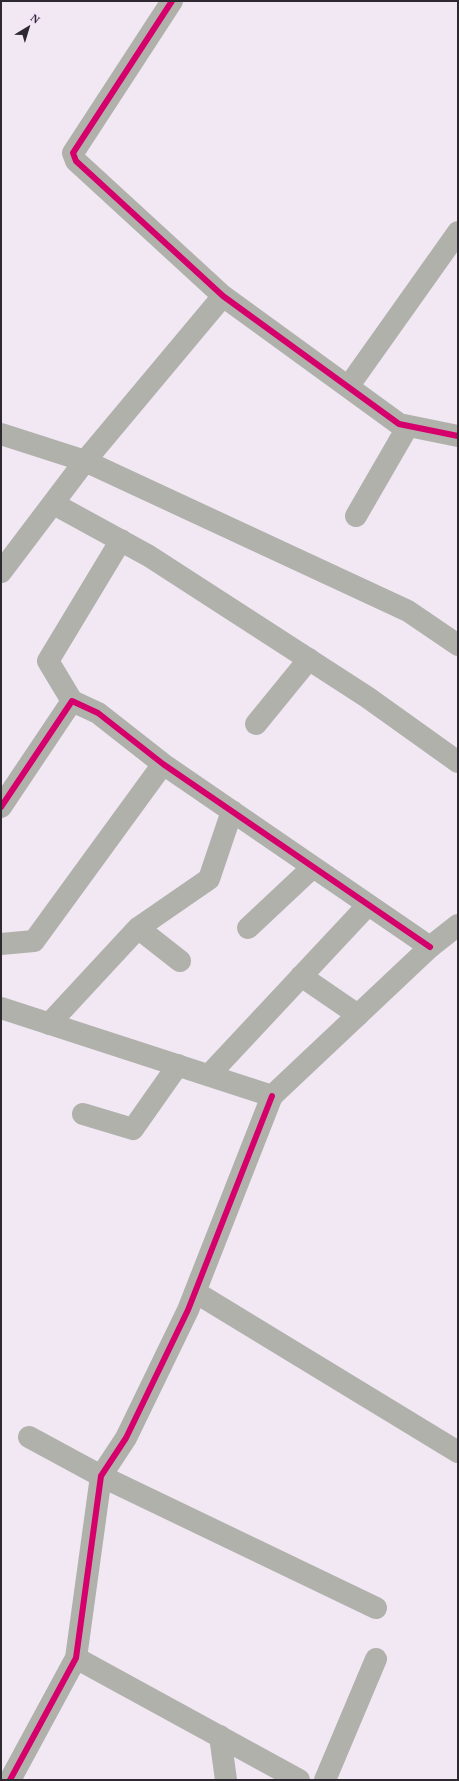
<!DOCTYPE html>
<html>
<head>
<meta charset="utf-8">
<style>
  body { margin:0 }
  #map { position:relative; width:459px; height:1781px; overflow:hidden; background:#f1e8f4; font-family:"Times New Roman",serif }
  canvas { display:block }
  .frame { position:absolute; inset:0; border:2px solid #2e2830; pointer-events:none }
  .north { position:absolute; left:8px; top:8px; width:40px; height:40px; -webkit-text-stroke:3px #f3e3f9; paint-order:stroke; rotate:38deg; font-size:11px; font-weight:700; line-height:16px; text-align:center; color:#2e2830 }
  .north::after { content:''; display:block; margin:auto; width:14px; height:18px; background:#2e2830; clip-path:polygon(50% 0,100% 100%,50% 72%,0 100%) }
</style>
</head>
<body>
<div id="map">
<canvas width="459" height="1781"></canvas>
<div class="frame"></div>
<div class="north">N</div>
</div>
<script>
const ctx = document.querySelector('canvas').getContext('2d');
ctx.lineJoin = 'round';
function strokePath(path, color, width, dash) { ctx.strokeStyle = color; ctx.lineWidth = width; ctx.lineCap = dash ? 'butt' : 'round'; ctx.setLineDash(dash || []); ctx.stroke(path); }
strokePath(new Path2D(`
  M172 1 73 153 76 161 223 296 399 424 458 436
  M348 387 458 232
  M1 434 85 461 408 611 458 645
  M54 504 149 556 367 697 458 762
  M356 516 408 426
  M1 572 85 461 223 296
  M72 701 48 661 121 540
  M256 724 309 659
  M1 807 72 701 98 713 163 764 430 947
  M138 928 180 961
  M248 928 313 867
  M1 944 34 941 163 764
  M301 976 358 1015
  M49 1024 138 928 209 879 232 811
  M209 1075 368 905
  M83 1114 133 1129 178 1065
  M195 1292 458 1452
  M29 1437 101 1476 376 1608
  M76 1658 299 1780
  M220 1736 226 1780
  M10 1780 76 1658 101 1476 126 1438 188 1310 272 1096
  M325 1780 376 1659`), '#b1b1ac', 22);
strokePath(new Path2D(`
  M1 1008 272 1096 430 947 458 925`), '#b1b1ac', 22);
strokePath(new Path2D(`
  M172 1 73 153 76 161 223 296 399 424 458 436
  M1 807 72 701 98 713 163 764 430 947
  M10 1780 76 1658 101 1476 126 1438 188 1310 272 1096`), '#d6006c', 6);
</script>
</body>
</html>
